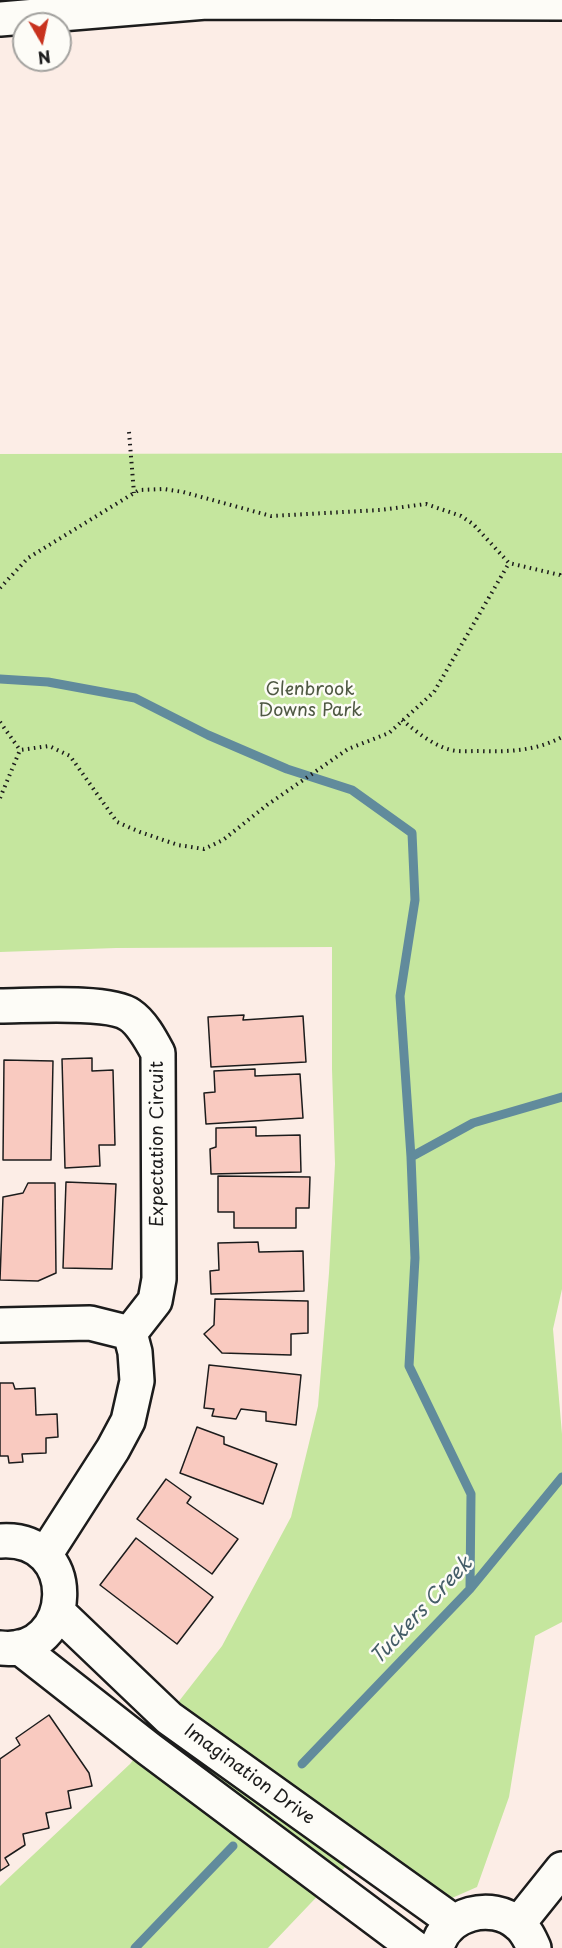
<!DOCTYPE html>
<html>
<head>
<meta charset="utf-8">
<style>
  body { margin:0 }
  #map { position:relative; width:562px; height:1948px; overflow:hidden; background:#fcede6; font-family:"Playpen Sans",sans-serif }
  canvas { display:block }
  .north { position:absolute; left:12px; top:12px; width:60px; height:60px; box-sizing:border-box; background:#fdfcf7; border:2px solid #a3a29f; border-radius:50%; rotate:171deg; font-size:16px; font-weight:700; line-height:24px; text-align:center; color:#1c1c1c }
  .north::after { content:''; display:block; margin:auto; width:21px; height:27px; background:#c8321e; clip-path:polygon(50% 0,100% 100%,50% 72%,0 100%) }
</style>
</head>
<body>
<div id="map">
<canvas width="562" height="1948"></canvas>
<div class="north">N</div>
</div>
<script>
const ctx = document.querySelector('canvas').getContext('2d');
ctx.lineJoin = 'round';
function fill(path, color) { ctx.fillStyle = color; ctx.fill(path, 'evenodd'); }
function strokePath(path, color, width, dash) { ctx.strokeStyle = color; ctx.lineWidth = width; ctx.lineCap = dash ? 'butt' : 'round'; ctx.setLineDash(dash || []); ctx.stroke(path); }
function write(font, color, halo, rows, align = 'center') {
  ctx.font = font + ' "Playpen Sans",sans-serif'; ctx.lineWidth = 5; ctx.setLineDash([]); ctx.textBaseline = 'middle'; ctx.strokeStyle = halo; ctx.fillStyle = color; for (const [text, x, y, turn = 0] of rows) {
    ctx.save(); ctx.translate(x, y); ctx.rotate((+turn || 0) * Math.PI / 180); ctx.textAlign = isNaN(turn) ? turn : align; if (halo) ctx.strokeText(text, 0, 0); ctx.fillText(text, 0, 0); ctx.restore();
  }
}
fill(new Path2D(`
  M562 453V1289L553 1329 562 1434V1622L535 1636 509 1797 477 1887 452 1898 370 1841 268 1948H0V1886L130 1764 222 1646 291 1517 318 1406 329 1273 335 1164 332 1069V947L116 948 0 952V454Z`), '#c5e69e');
strokePath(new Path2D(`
  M0 679 48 682 135 698 208 735 287 769 352 790 412 833 415 900 400 996 411 1157 415 1258 409 1366 471 1494 470 1589
  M411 1157 473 1123 562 1097
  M302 1764 470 1589 562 1477
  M135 1948 233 1846`), '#618b9c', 9);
const building = new Path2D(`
  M244 1015 243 1020 303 1016 306 1062 211 1067 208 1017Z
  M92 1058V1071L113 1070 115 1145H99L100 1166 65 1168 62 1059Z
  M4 1060 53 1061 51 1160H3Z
  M255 1069V1076L300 1074 303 1118 206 1124 204 1093 215 1092 214 1071Z
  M256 1127V1136L300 1135 301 1172 211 1174 210 1149 216 1147V1128Z
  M218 1176 310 1177 309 1208H296V1228H234V1212H218Z
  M66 1182 116 1184 112 1269 63 1268Z
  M28 1183H55L56 1273 38 1281 0 1280 3 1197 23 1193Z
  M258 1242 259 1252 303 1251 304 1291 211 1294 210 1271 219 1270 218 1243Z
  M215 1299 308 1301V1333L291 1334V1355L222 1353 204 1334 214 1325Z
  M209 1365 301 1375 296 1425 266 1421V1412L241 1409 236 1419 212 1416 214 1409 204 1408Z
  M0 1383H13L15 1389 35 1388 36 1415 57 1414 58 1437 46 1438V1453L22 1454 23 1462 9 1463 8 1456H0Z
  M197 1427 224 1437V1444L277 1464 263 1504 180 1473Z
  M166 1479 191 1497 187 1503 238 1539 212 1574 137 1519Z
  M136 1538 213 1597 177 1644 100 1585Z
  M49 1715 89 1773 92 1786 68 1791 71 1808 46 1813 49 1828 23 1834 25 1845 5 1858 9 1865 0 1871V1759L20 1745 16 1738Z`);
fill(building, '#f9cac0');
strokePath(building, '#1c1c1c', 1.5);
const minor = new Path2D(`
  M0 19 206 2 562 3
  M0 1006C28 1006 109 1000 130 1015 142 1023 151 1040 158 1053L159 1279 155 1301 130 1333
  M0 1325 90 1323 130 1333
  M0 1541C83 1535 76 1657 0 1648
  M45 1555 113 1449 128 1421 137 1381 135 1352 130 1333
  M58 1612 169 1718 454 1922
  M19 1647 149 1749 415 1948
  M518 1924 562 1869
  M437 1948C445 1913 492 1901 518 1924 526 1930 530 1939 534 1948`);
strokePath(minor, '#1c1c1c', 38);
strokePath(new Path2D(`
  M129 432 134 493
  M0 588 28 558 134 493 139 490 164 489 183 492 271 516 380 510 426 504 461 516 473 524 509 563 560 575 562 578
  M402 720C417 732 432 745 451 750 460 752 470 751 479 751 508 752 536 751 562 737
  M0 722 20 750
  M0 798 20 750 49 746 70 756 117 822 140 832 178 845 204 849 223 840 267 805 348 749 389 733 434 692 509 563`), '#1c1c1c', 4, [1.5, 4.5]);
strokePath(minor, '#fdfcf7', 33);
write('18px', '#4f5943', '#fdfcf7', [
  ["Glenbrook",310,690],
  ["Downs Park",310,711]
]);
write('18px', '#1c1c1c', '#fdfcf7', [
  ["Expectation Circuit",158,1144,-90],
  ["Imagination Drive",249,1775,36]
]);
write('italic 20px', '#445d67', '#fdfcf7', [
  ["Tuckers Creek",422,1611,-47]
]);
</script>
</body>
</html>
